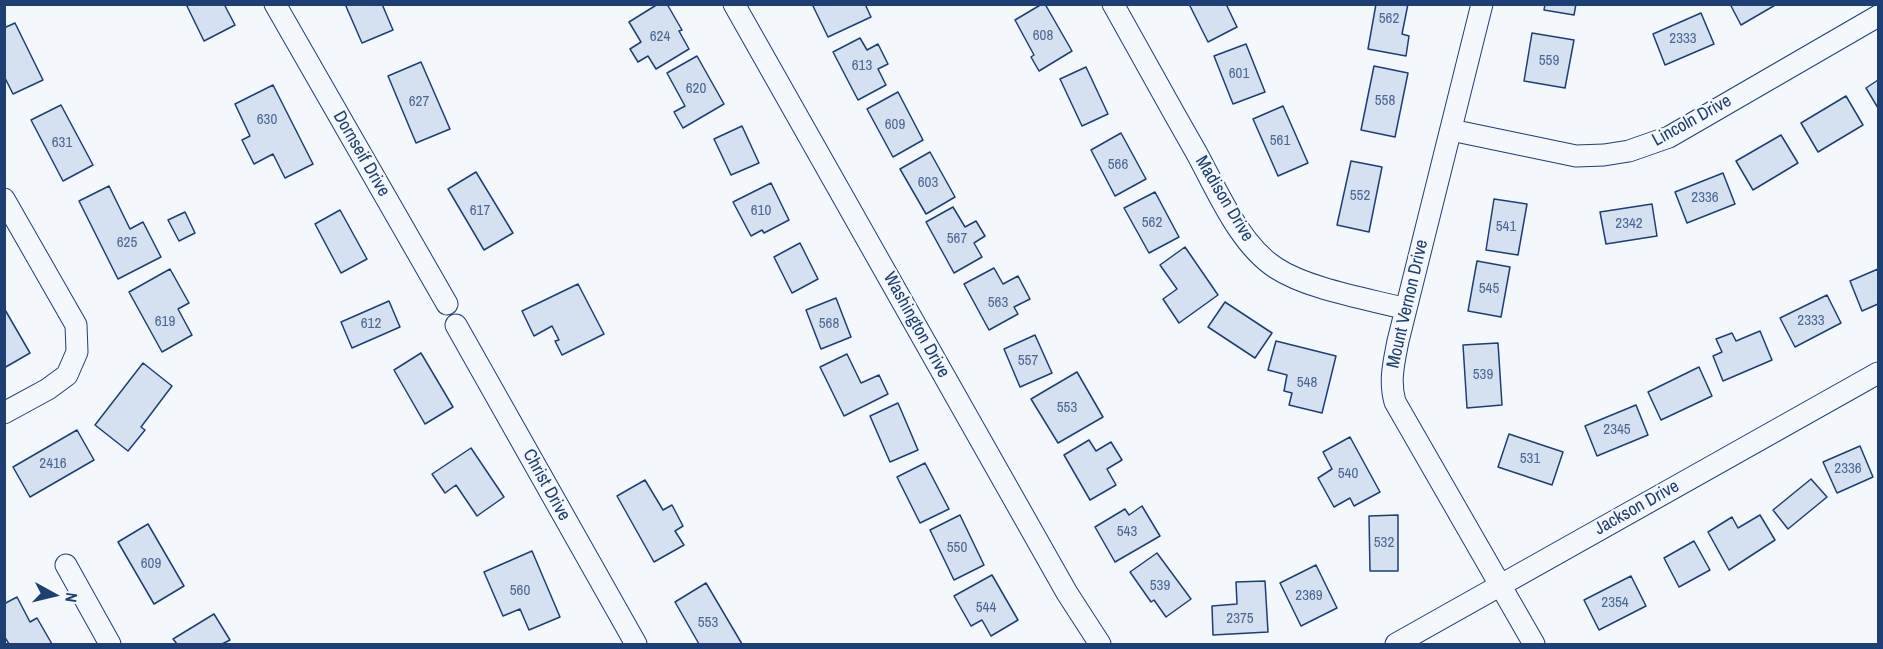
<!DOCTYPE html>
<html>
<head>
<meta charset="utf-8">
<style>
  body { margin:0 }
  #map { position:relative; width:1883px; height:649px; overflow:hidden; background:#f4f7fb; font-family:"Archivo Narrow",sans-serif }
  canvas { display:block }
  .frame { position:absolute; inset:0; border:6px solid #1d3f73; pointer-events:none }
  .north { position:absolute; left:24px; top:565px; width:60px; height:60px; -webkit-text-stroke:4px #f4f7fb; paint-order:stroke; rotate:98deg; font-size:16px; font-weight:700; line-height:24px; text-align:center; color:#1d3f73 }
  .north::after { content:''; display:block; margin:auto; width:21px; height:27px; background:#1d3f73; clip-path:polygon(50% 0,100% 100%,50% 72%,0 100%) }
</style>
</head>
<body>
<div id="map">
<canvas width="1883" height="649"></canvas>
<div class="frame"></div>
<div class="north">N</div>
</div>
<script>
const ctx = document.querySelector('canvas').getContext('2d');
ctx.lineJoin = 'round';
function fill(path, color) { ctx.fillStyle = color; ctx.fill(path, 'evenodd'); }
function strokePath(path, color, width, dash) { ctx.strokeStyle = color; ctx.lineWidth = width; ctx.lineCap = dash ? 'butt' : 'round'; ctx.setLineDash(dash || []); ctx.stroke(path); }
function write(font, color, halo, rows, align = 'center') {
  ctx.font = font + ' "Archivo Narrow",sans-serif'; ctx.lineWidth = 4.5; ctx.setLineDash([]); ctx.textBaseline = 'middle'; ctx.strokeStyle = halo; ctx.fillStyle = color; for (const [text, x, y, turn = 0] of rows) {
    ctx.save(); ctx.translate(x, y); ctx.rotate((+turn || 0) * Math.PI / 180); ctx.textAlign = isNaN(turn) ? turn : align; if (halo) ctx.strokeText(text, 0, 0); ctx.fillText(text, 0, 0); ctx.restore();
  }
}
const building = new Path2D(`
  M186 4H224L235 25 204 41Z
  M345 4H382L393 30 362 43Z
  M658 4H667L682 30 679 31 689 49 656 69 648 56 638 62 630 49 641 42 629 22Z
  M812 4H865L871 17 828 37Z
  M1042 4H1045L1072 51 1039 71 1031 57 1034 55 1015 20Z
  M1189 4H1226L1237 27 1208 42Z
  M1376 4H1408L1402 34 1409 36 1406 56 1368 49Z
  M1545 4H1576L1574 15 1544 10Z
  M1730 4H1777L1741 25Z
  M1701 13 1714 44 1665 65 1653 34Z
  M15 23 43 80 13 94 4 76V28Z
  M1532 33 1574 40 1565 88 1524 81Z
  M860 38 867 50 878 44 888 64 878 69 886 85 858 100 833 52Z
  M1246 44 1265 92 1233 104 1214 56Z
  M697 56 724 104 683 128 674 112 685 106 667 73Z
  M421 62 450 129 416 143 388 76Z
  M1374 66 1408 73 1395 137 1361 130Z
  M1086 67 1108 114 1082 126 1060 79Z
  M1878 80V108L1866 88Z
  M273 85 313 164 285 178 273 154 254 164 242 140 250 136 235 104Z
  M898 92 923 140 893 157 867 109Z
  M1846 96 1863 125 1818 152 1801 123Z
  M61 105 93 165 63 181 31 120Z
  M1283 106 1308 163 1278 176 1253 119Z
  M742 126 759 163 731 175 714 139Z
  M1121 133 1146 179 1115 196 1091 150Z
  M1781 135 1798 163 1753 190 1736 161Z
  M930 152 955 197 926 214 900 169Z
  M1351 161 1382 167 1369 232 1337 225Z
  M476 172 513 233 484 250 448 189Z
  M1723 173 1735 204 1687 223 1675 192Z
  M771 183 789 220 764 233 762 230 751 236 733 202Z
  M109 186 130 229 143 222 161 257 118 279 79 201Z
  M1155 192 1179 237 1149 253 1124 208Z
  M1494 199 1527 204 1518 255 1486 250Z
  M1652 204 1657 236 1606 244 1600 212Z
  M953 207 965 227 976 221 985 236 974 243 982 257 954 273 926 222Z
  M340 210 367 259 341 273 315 224Z
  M185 212 195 233 179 241 168 220Z
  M800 243 818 279 792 293 774 257Z
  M1185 247 1218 295 1179 323 1163 299 1177 289 1160 265Z
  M1477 261 1510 267 1501 317 1468 311Z
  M994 268 1003 284 1018 276 1030 299 1014 307 1018 314 989 330 964 284Z
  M170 269 189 303 178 309 192 335 162 352 129 292Z
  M1878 269V304L1862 311 1850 281Z
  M578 284 604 334 562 355 555 341 559 340 552 326 534 336 522 311Z
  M1827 295 1841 323 1795 347 1780 318Z
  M836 298 851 337 821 349 806 310Z
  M389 301 400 327 352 348 341 322Z
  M1225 302 1272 333 1255 358 1208 327Z
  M4 308 30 353 4 368Z
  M1760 331 1772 360 1723 381 1713 356 1722 352 1716 339 1732 333 1736 341Z
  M1035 335 1052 373 1020 387 1004 349Z
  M1276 341 1336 356 1322 413 1289 405 1292 393 1284 391 1287 375 1268 370Z
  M1498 343 1502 405 1467 408 1463 345Z
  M421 353 453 407 425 424 394 370Z
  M847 354 861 383 879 375 888 394 844 416 820 367Z
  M143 363 172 386 141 427 145 430 128 451 95 425Z
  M1699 367 1712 396 1661 420 1648 392Z
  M1077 372 1103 417 1058 443 1031 399Z
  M898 403 918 450 890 462 870 416Z
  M1636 405 1648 435 1597 456 1585 426Z
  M77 430 94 460 30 497 13 467Z
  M1509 434 1563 452 1552 485 1498 467Z
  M1350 437 1380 492 1354 506 1350 498 1334 507 1318 478 1332 469 1323 452Z
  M1089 440 1096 451 1111 442 1122 460 1107 469 1116 485 1090 500 1064 455Z
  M1860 446 1873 477 1837 493 1823 462Z
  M471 448 504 497 477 516 456 485 445 493 432 474Z
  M925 463 949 509 920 523 897 477Z
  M1811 479 1827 497 1788 529 1773 510Z
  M645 480 663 510 672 505 683 526 675 531 684 545 654 562 617 496Z
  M1142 506 1160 536 1115 562 1095 527 1125 509 1129 515Z
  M960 515 984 565 954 580 930 530Z
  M1398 515V571H1370L1369 516Z
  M1760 515 1775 540 1729 570 1708 532 1732 517 1738 528Z
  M148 524 184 586 154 604 118 542Z
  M1694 541 1710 570 1679 587 1664 558Z
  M532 551 560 617 529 630 520 609 503 616 484 572Z
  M1157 553 1191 599 1166 617 1154 600 1151 602 1130 572Z
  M1316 565 1337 608 1301 626 1280 583Z
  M992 575 1018 620 991 636 982 620 971 626 954 596Z
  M1631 576 1646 606 1599 630 1584 600Z
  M1265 581 1268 632 1213 635 1212 606 1237 604 1236 582Z
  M706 583 742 644H699L675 602Z
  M17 597 30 622 37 618 52 644H9L4 636V604Z
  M214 614 230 640 222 644H177L173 639Z`);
fill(building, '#d5e0f0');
strokePath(building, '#1d3f73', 1.5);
const minor = new Path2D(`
  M275 4 447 304
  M734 4 1067 593 1100 644
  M1113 4C1141 54 1168 103 1196 152 1217 190 1239 244 1276 268 1308 289 1368 299 1406 309
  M1482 4 1398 341C1394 362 1389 381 1395 402L1534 644
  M1451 130 1576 156 1604 155 1629 151 1669 137 1878 16
  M4 199 76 325 77 352 67 375 48 389 4 413
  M456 325 636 644
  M66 565 110 644
  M1396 644 1878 373`);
strokePath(minor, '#1d3f73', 23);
strokePath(minor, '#f4f7fb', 21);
write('15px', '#4b6792', null, [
  ["562",1389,19],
  ["608",1043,36],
  ["624",660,37],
  ["2333",1683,39],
  ["559",1549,61],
  ["613",862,66],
  ["601",1239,74],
  ["620",696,89],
  ["558",1385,101],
  ["627",419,102],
  ["630",267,120],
  ["609",895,125],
  ["561",1280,141],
  ["631",62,143],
  ["566",1118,165],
  ["603",928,183],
  ["552",1360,196],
  ["2336",1705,198],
  ["617",480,211],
  ["610",761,211],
  ["562",1152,223],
  ["2342",1629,224],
  ["541",1506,227],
  ["567",957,239],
  ["625",127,243],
  ["545",1489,289],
  ["563",998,303],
  ["2333",1811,321],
  ["619",165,322],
  ["612",371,324],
  ["568",829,324],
  ["557",1028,361],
  ["539",1483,375],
  ["548",1307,383],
  ["553",1067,408],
  ["2345",1617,430],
  ["531",1530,459],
  ["2416",53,464],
  ["2336",1848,469],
  ["540",1348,474],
  ["543",1127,532],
  ["532",1384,543],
  ["550",957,548],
  ["609",151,564],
  ["539",1160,586],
  ["560",520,591],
  ["2369",1309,596],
  ["2354",1615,603],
  ["544",986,608],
  ["2375",1240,619],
  ["553",708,623]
]);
write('18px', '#1d3f73', '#f4f7fb', [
  ["Lincoln Drive",1692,121,-29],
  ["Dornseif Drive",361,154,60],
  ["Madison Drive",1224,199,59],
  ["Mount Vernon Drive",1408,304,-77],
  ["Washington Drive",916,325,61],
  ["Christ Drive",546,485,61],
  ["Jackson Drive",1637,508,-29]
]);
</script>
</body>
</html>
